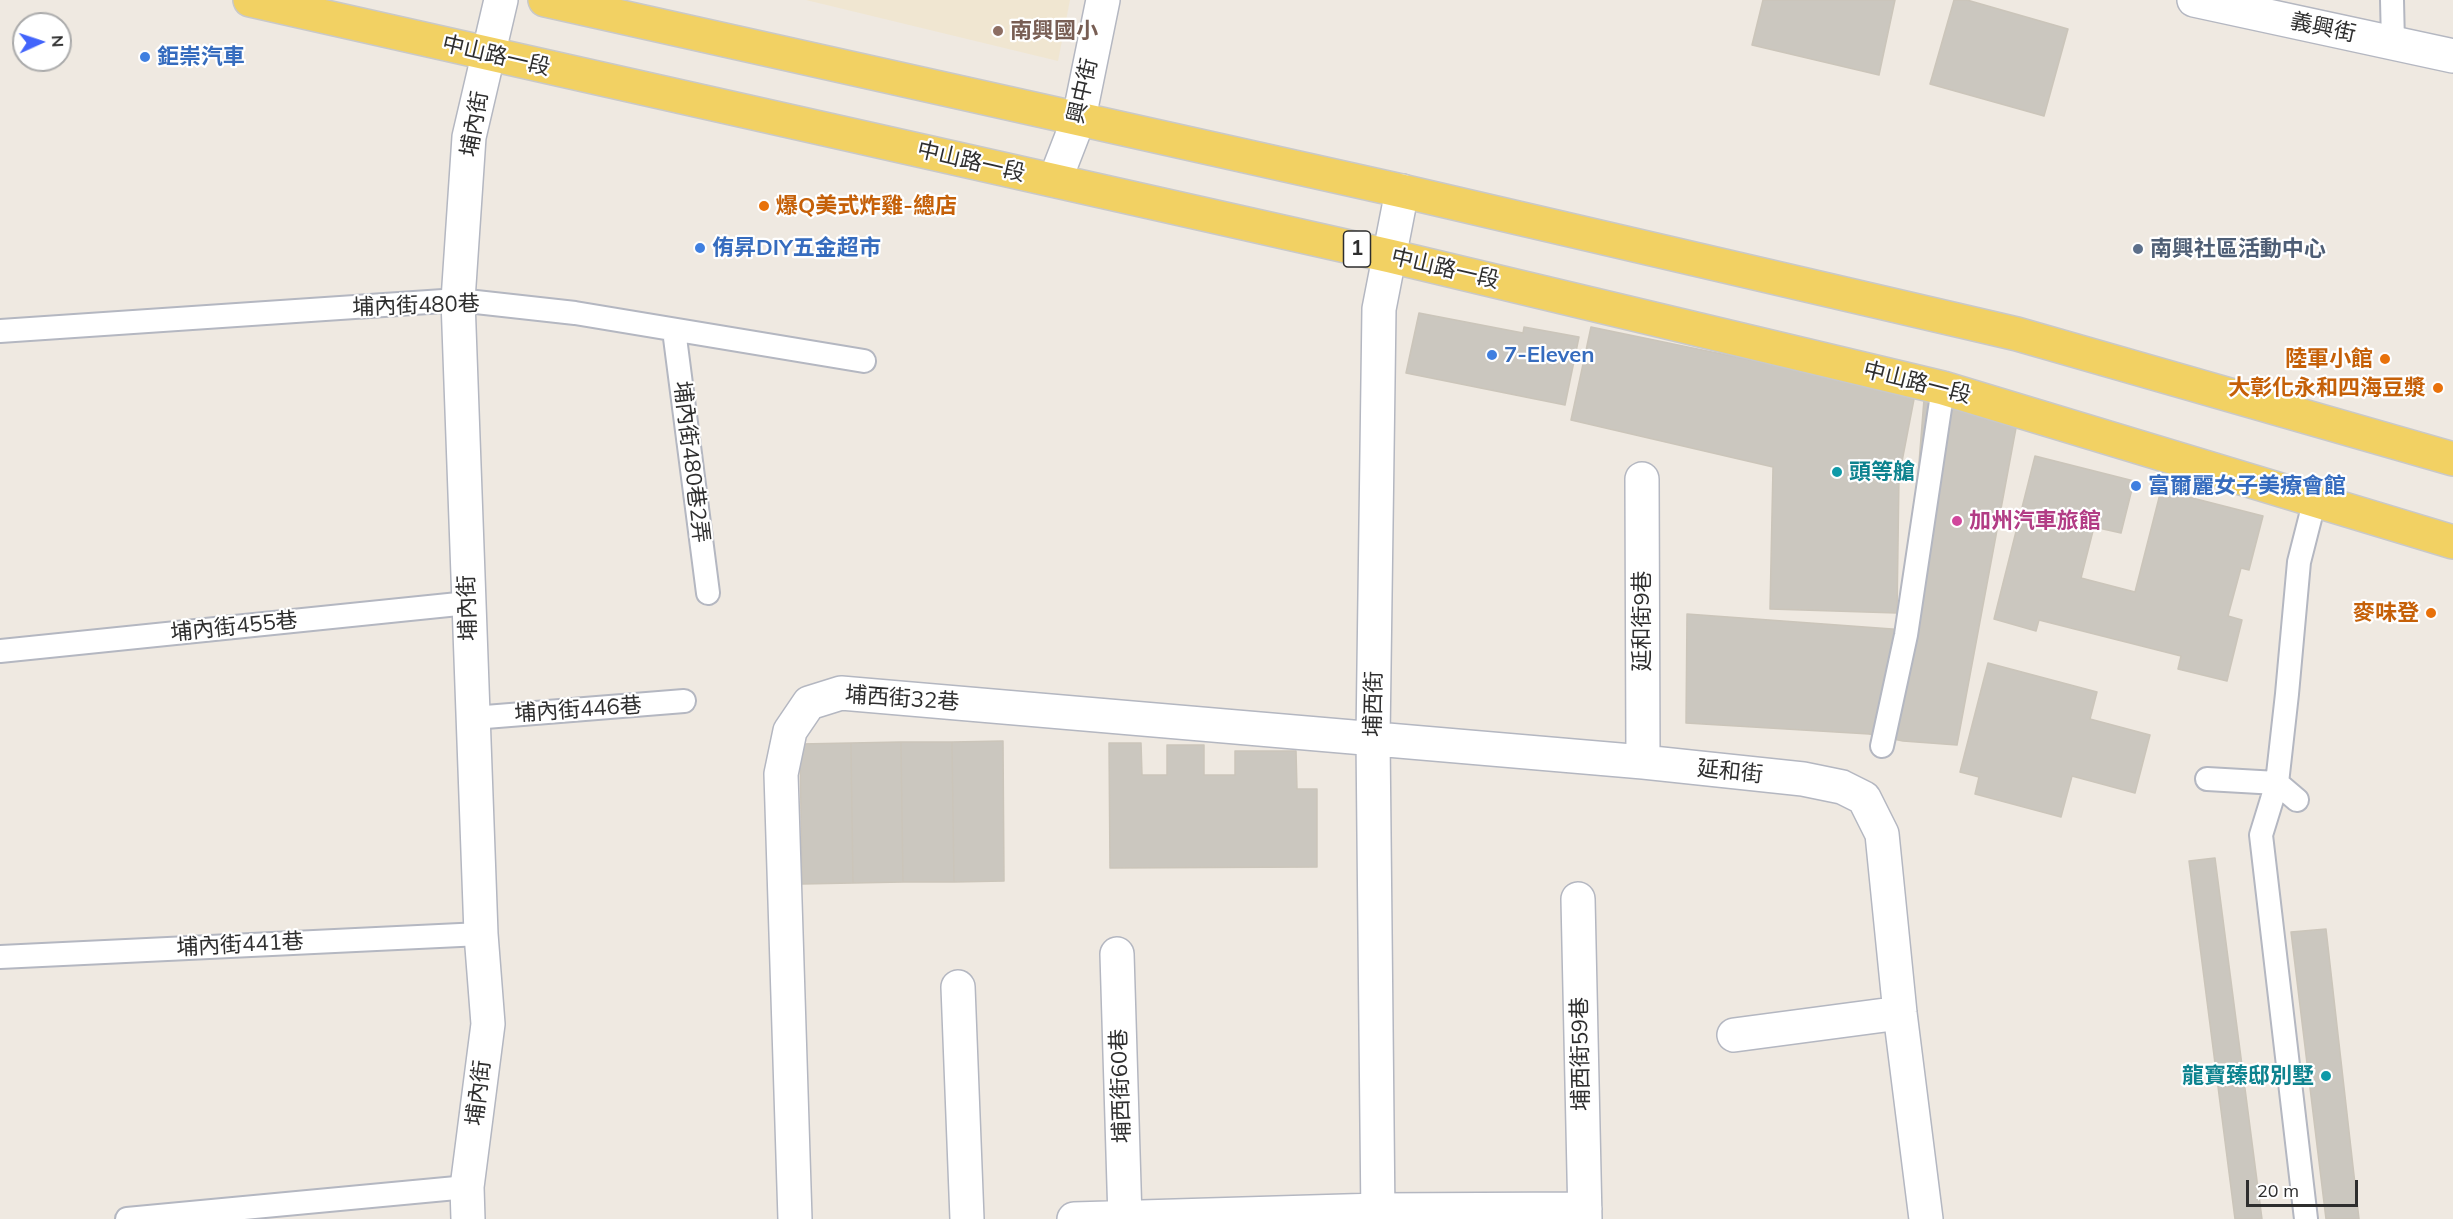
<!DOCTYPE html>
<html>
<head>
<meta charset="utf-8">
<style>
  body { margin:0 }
  #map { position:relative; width:2453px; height:1219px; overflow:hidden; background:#efe9e1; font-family:Mulish,sans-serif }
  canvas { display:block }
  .north { position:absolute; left:12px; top:12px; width:60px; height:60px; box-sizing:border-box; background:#fff; border:2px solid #ababab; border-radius:50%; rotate:87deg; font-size:16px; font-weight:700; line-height:24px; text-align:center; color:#2e2e2e }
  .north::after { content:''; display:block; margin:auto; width:21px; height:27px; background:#4264fb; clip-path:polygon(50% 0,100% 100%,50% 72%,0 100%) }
  .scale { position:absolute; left:2246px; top:1180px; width:112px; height:27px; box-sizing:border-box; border:3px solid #2e2e2e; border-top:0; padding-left:8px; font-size:18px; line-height:21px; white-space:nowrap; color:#2e2e2e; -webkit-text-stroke:4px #fff; paint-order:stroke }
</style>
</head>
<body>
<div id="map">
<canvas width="2453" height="1219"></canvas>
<div class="north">N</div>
<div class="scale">20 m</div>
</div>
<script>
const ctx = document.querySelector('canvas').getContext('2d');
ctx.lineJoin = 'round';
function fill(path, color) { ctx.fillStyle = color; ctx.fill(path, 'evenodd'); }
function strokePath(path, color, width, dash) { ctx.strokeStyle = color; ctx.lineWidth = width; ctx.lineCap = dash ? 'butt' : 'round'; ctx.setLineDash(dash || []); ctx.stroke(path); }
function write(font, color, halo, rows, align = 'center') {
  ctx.font = font + ' Mulish,"Noto Sans TC",sans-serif'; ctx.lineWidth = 4.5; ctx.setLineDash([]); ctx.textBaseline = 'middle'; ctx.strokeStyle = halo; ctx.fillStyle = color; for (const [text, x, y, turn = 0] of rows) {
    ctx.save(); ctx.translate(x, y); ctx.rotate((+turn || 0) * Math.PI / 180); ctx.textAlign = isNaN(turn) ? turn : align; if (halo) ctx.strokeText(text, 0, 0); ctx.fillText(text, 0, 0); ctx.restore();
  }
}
fill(new Path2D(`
  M806 0H1070L1058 61Z`), '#f0e6d1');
const building = new Path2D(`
  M1763 0H1895L1879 75 1752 45Z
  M1954 0H1967L2068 29 2044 116 1930 84Z
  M1419 313 1523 333 1524 327 1579 337 1565 405 1406 373Z
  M1591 327 1915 394 1899 477 1897 613 1770 609 1773 467 1571 420Z
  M1924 399 2016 428 1957 745 1903 741 1869 734 1686 723 1687 614 1906 630Z
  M2035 456 2134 481 2121 533 2094 527 2081 578 2135 592 2161 490 2263 516 2249 570 2241 568 2228 616 2242 620 2227 681 2178 669 2181 656 2039 620 2036 631 1994 619Z
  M1988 663 2097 692 2090 719 2150 735 2135 793 2072 776 2061 817 1975 794 1979 777 1960 772Z
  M1003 741 1004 881 954 882 952 742Z
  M901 742H952L954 882H903Z
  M901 742 903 882 853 883 851 743Z
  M851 743 853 883 802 884 800 744Z
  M1109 743H1141L1142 775H1167V745H1204V775H1235V751H1296L1297 789H1317V867L1110 868Z
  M2215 858 2262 1219H2235L2189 861Z
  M2326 929 2359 1219H2326L2291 932Z`);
fill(building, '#cbc7bf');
strokePath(building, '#cbc5ba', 1.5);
const lane = new Path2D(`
  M2392 0 2393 43
  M674 330 708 593
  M0 331 458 300 575 313 864 361
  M0 651 468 603
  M473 718 684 701
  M1882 746 1906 635 1943 388
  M2207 779 2277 783 2287 694 2299 562 2315 499
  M2297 800 2277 783 2261 835 2306 1219
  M0 957 481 934
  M127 1219 467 1187`);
const street = new Path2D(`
  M2194 0 2453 56
  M1055 180 1079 118 1103 0
  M1642 479 1643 762
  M1578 899 1585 1219
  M1117 954 1125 1219
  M958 987 967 1219
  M1734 1035 1900 1013
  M468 1219 467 1187 488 1024 481 934 458 300 469 137 501 0
  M795 1219 781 774 790 731 809 703 841 693 1643 762 1803 779 1842 787 1864 798 1882 834 1900 1013 1926 1219
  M1074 1219 1378 1210 1585 1209
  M1378 1219 1373 738 1379 309 1402 191`);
const primary = new Path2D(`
  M250 0 1390 256 1943 388 2453 542
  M545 0 1402 191 2017 334 2453 459`);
strokePath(lane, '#b4b7c1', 26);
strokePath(street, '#b4b7c1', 36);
strokePath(primary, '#c9c9c9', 36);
strokePath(lane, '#fff', 22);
strokePath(street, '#fff', 33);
strokePath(primary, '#f2d163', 33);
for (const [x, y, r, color] of [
  [998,31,6,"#8d6e63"],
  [145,57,6,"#3f7fe0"],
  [764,206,6,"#e8710a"],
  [700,248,6,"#3f7fe0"],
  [2138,249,6,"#5c6f8a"],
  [1492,355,6,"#3f7fe0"],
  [2385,359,6,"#e8710a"],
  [2438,388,6,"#e8710a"],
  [1837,472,6,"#0f9aa8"],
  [2136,486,6,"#3f7fe0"],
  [1957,521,6,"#d1479c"],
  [2431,613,6,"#e8710a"],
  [2326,1076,6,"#0f9aa8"]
]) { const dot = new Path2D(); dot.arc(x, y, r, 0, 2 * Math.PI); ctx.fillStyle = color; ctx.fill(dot); strokePath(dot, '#fff', 2); }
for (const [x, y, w] of [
  [1357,249,27]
]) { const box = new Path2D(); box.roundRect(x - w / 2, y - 18, w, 36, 4.5); ctx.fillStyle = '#fff'; ctx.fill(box); strokePath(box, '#2e2e2e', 1.5); }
write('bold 21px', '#2e2e2e', null, [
  ["1",1357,249]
]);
write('22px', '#2e2e2e', '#fff', [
  ["義興街",2323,28,12],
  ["中山路一段",496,56,13],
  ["興中街",1083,91,-77],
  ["埔內街",475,124,-80],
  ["中山路一段",971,162,13],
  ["中山路一段",1445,269,13],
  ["埔內街480巷",416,306,-2],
  ["中山路一段",1917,383,14],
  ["埔內街480巷2弄",691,462,83],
  ["埔內街",468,608,-92],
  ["延和街9巷",1642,621,-90],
  ["埔內街455巷",234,627,-6],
  ["埔西街32巷",902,699,4],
  ["埔西街",1374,704,-89],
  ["埔內街446巷",578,710,-4],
  ["延和街",1730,772,6],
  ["埔內街441巷",240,945,-3],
  ["埔西街59巷",1581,1054,-91],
  ["埔西街60巷",1121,1086,-92],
  ["埔內街",479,1093,-83]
]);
write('bold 22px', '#785e54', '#fff', [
  ["南興國小",1010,31]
], 'left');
write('bold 22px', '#366cbe', '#fff', [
  ["鉅崇汽車",157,57],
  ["侑昇DIY五金超市",712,248],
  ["7-Eleven",1504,355],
  ["富爾麗女子美療會館",2148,486]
], 'left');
write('bold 22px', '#c56008', '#fff', [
  ["爆Q美式炸雞-總店",776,206,"left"],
  ["陸軍小館",2373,359],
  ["大彰化永和四海豆漿",2426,388],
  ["麥味登",2419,613]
], 'right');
write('bold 22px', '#4e5e75', '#fff', [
  ["南興社區活動中心",2150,249]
], 'left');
write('bold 22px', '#0d838f', '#fff', [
  ["頭等艙",1849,472],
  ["龍寶臻邸別墅",2314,1076,"right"]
], 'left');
write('bold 22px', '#b23c85', '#fff', [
  ["加州汽車旅館",1969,521]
], 'left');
</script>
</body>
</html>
